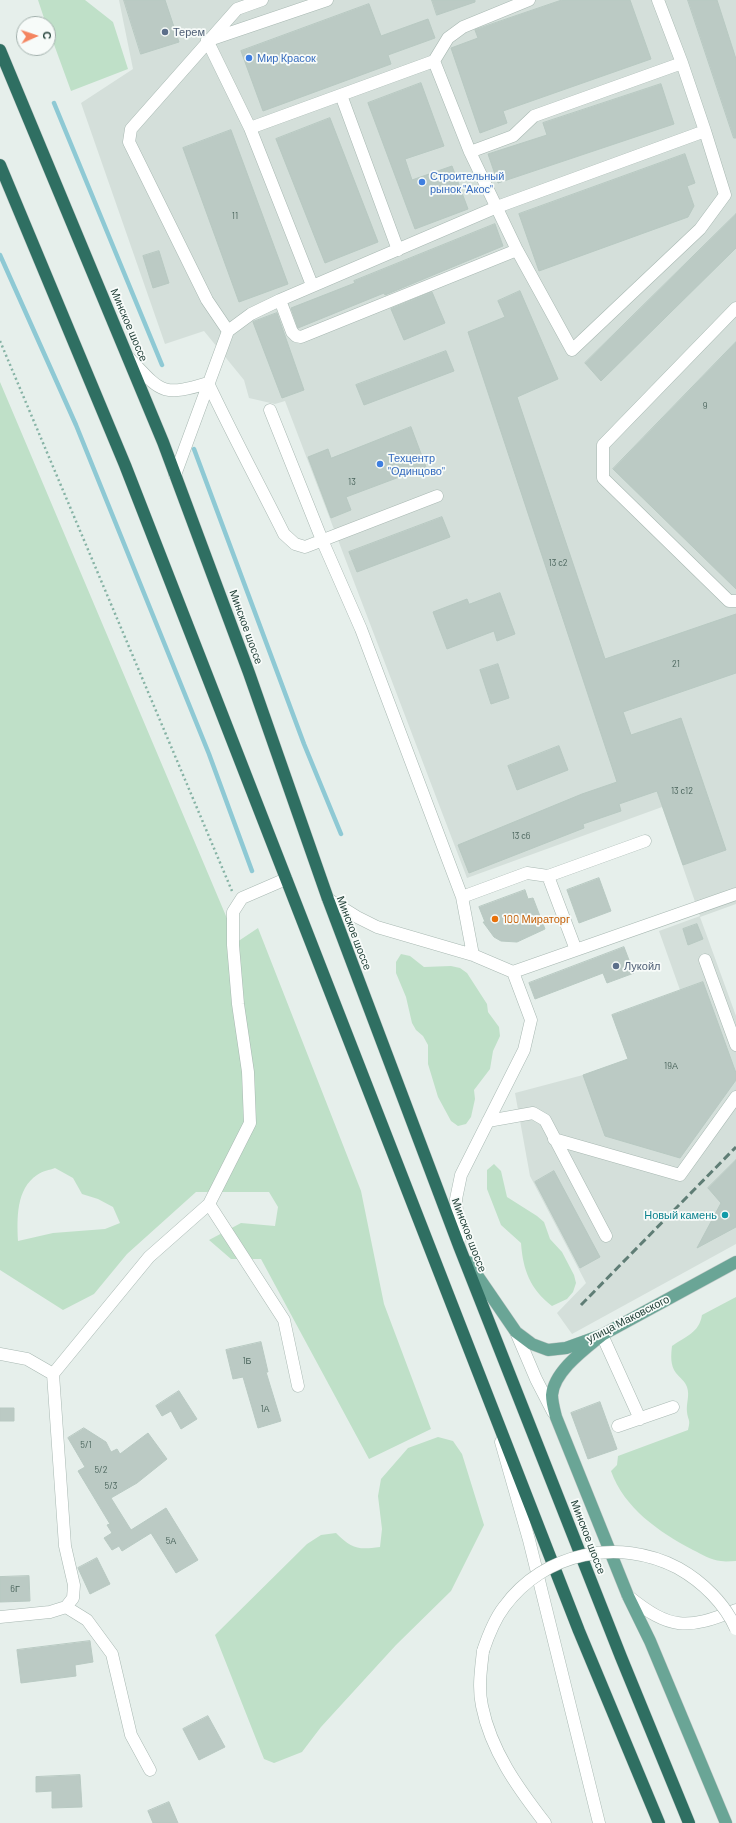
<!DOCTYPE html>
<html>
<head>
<meta charset="utf-8">
<style>
  body { margin:0 }
  #map { position:relative; width:736px; height:1823px; overflow:hidden; background:#e6efeb; font-family:Barlow,sans-serif }
  canvas { display:block }
  .north { position:absolute; left:16px; top:16px; width:40px; height:40px; box-sizing:border-box; background:#f7fbf9; border:1px solid #a3b1ad; border-radius:50%; rotate:87deg; font-size:11px; font-weight:700; line-height:16px; text-align:center; color:#24423a }
  .north::after { content:''; display:block; margin:auto; width:14px; height:18px; background:#f4845f; clip-path:polygon(50% 0,100% 100%,50% 72%,0 100%) }
</style>
</head>
<body>
<div id="map">
<canvas width="736" height="1823"></canvas>
<div class="north">С</div>
</div>
<script>
const ctx = document.querySelector('canvas').getContext('2d');
ctx.lineJoin = 'round';
function fill(path, color) { ctx.fillStyle = color; ctx.fill(path, 'evenodd'); }
function strokePath(path, color, width, dash) { ctx.strokeStyle = color; ctx.lineWidth = width; ctx.lineCap = dash ? 'butt' : 'round'; ctx.setLineDash(dash || []); ctx.stroke(path); }
function write(font, color, halo, rows, align = 'center') {
  ctx.font = font + ' Barlow,sans-serif'; ctx.lineWidth = 3.5; ctx.setLineDash([]); ctx.textBaseline = 'middle'; ctx.strokeStyle = halo; ctx.fillStyle = color; for (const [text, x, y, turn = 0] of rows) {
    ctx.save(); ctx.translate(x, y); ctx.rotate((+turn || 0) * Math.PI / 180); ctx.textAlign = isNaN(turn) ? turn : align; if (halo) ctx.strokeText(text, 0, 0); ctx.fillText(text, 0, 0); ctx.restore();
  }
}
fill(new Path2D(`
  M119 0H736V904L700 917 736 1016V1244L572 1334 557 1313 586 1283 530 1176 515 1093 583 1075 628 1059 612 1015 680 990 659 931 700 916 662 807 467 878 285 401 275 404 249 398 244 380 204 331 165 344 81 103 133 69Z`), '#d4dfda');
fill(new Path2D(`
  M38 0H85L113 22 128 69 71 91 48 28V24H46Z
  M0 382 237 942 258 928 361 1191 384 1304 431 1429 369 1459 261 1259H231L209 1240 241 1223 275 1226 278 1207 269 1192H196L127 1254 94 1294 63 1310 0 1270ZM55 1168 73 1178 82 1194 98 1199 113 1207 120 1223 105 1229 53 1233 18 1241C17 1218 16 1189 37 1175 42 1171 50 1170 55 1168Z
  M401 954 410 956 424 967 451 966 460 968 467 973 487 1004 488 1012 499 1027 500 1036 493 1051 490 1069 474 1090 475 1099 471 1117 466 1124 458 1126 451 1121 438 1097 428 1064V1045L423 1036 416 1030 412 1023 406 997 396 973V962Z
  M494 1164 501 1171 507 1197 537 1216 544 1222 550 1239 562 1252 574 1275 576 1283 573 1292 567 1299 552 1306C530 1289 523 1270 521 1243L501 1225 487 1189V1170Z
  M736 1297V1561C731 1561 726 1562 721 1561 711 1560 701 1554 693 1550 659 1532 624 1508 611 1471L617 1465 618 1456 688 1430C691 1419 688 1421 687 1412 686 1403 690 1396 687 1387 685 1381 680 1378 676 1373 670 1365 671 1355 672 1346 686 1336 699 1333 702 1315Z
  M438 1437 453 1441 462 1454 484 1525 451 1591 396 1645 321 1727 302 1752 274 1763 264 1759 215 1635 307 1544 321 1535 336 1533C352 1549 358 1550 380 1547L382 1529 378 1496 381 1479 408 1448Z`), '#bfe0c8');
strokePath(new Path2D(`
  M54 103 162 365
  M0 255 76 425 209 754 252 871
  M194 449 304 744 341 834`), '#8ec9d4', 4.5);
const building = new Path2D(`
  M124 0H165L179 42 141 54Z
  M432 0H475V2L437 15Z
  M562 0H630L651 59 503 111 507 123 480 133 451 48 478 38 475 30Z
  M688 0H717L736 59V138H734Z
  M369 4 381 36 428 19 435 38 388 55 391 64 263 111 241 51Z
  M421 83 444 146 405 159 412 180 452 166 468 209 415 229 368 103Z
  M661 84 674 124 498 183 488 154 547 135 543 123Z
  M330 118 378 242 325 263 276 139Z
  M231 130 288 284 239 302 183 148Z
  M685 154 695 183 687 186 694 206 688 217 539 271 519 214Z
  M736 214V248L601 381 585 363Z
  M495 224 503 246 385 295 384 293 298 328 291 308 355 283 354 281Z
  M159 251 169 283 153 288 143 256Z
  M520 291 558 379 517 397 605 659 736 614V673L623 712 631 735 681 718 726 850 683 865 657 791 619 804 621 811 583 824 584 828 469 873 458 845 582 794 617 782 468 332 505 317 498 301Z
  M432 292 445 323 404 340 391 309Z
  M277 313 304 390 282 398 253 322Z
  M736 342V589L613 469Z
  M446 351 454 371 364 405 356 385Z
  M411 427 426 467 346 497 351 510 331 518 308 457 328 449 331 458Z
  M442 517 450 537 357 572 349 552Z
  M500 593 515 634 497 641 494 631 447 649 433 612 467 599 469 604Z
  M498 664 509 698 491 704 480 670Z
  M559 746 568 770 517 790 508 766Z
  M599 878 611 911 579 923 567 890Z
  M525 890 528 899 533 898 545 929 517 942 501 941 494 937 483 922H485L479 907Z
  M697 924 703 939 688 945 683 929Z
  M624 947 634 973 607 983 603 973 535 999 529 983Z
  M703 982 736 1073V1080L680 1158 605 1136 583 1075 628 1059 612 1015Z
  M736 1160V1227L697 1248 721 1203 708 1188Z
  M554 1171 600 1257 580 1268 535 1182Z
  M261 1342 268 1372H266L281 1421 258 1428 243 1377 233 1379 226 1350Z
  M179 1391 197 1419 181 1429 171 1411 162 1416 156 1406Z
  M600 1402 617 1449 588 1459 571 1413Z
  M0 1408H14V1421H0Z
  M84 1428 106 1442 111 1452 117 1449 120 1454 148 1433 167 1459 137 1483 111 1498 131 1530 166 1508 198 1560 176 1573 151 1533 122 1551 119 1546 112 1550 104 1538 112 1533 107 1525 110 1524 78 1471 85 1467 68 1438Z
  M97 1558 110 1584 90 1594 78 1568Z
  M29 1576 30 1601 0 1602V1577Z
  M90 1641 93 1662 75 1665 76 1676 21 1683 17 1650Z
  M208 1716 225 1747 199 1760 183 1729Z
  M80 1775 82 1807 52 1808V1791L36 1792V1777Z
  M169 1802 178 1823H153L148 1811Z`);
fill(building, '#bbcac4');
strokePath(building, '#b8c9c2', 1);
const minor = new Path2D(`
  M207 40 250 128
  M209 40 327 0
  M434 61 470 152 517 250 572 350 700 229 725 195 705 131
  M341 95 398 250
  M470 152 513 136 534 116 682 63
  M312 285 250 128 434 61 448 38 463 27 529 0
  M280 300 292 332 296 336 301 337 517 250
  M736 308 603 445V478L729 601H736
  M228 331 207 300 129 142 131 129 237 9 262 0
  M130 359C161 392 162 397 208 383
  M208 383C232 434 259 484 284 534L295 544 305 547 437 496
  M270 410 322 540 361 629 462 897 473 955
  M175 475 228 331 251 314 280 300 497 207 705 131 682 63 658 0
  M548 876 645 841
  M462 897 527 873 548 876 576 950
  M328 899 357 917 377 927 473 955 513 972 531 1020 524 1050 461 1175 456 1199 459 1240
  M705 960 736 1045
  M513 972 736 894
  M488 1121 533 1113 545 1120 606 1236
  M554 1139 680 1175 736 1097
  M209 1204 284 1320 298 1386
  M516 1332 536 1379 553 1412
  M602 1335 640 1419
  M0 1354 27 1359 53 1374
  M618 1426 673 1407
  M501 1442 529 1540 599 1823
  M628 1596C670 1630 687 1630 736 1610
  M0 1617 50 1612 66 1607
  M483 1651C481 1669 478 1688 482 1706 491 1751 518 1788 545 1823
  M150 1770 131 1735 112 1654 87 1620 66 1607 73 1598 74 1585 65 1546 53 1374 149 1257 209 1204 250 1123 248 1072 238 1004 233 945V912L242 898 286 879`);
const major = new Path2D(`
  M468 1262 516 1332 532 1344 548 1350 566 1348 602 1335 736 1262
  M602 1335C585 1349 554 1371 552 1395 552 1402 554 1409 556 1417L628 1596 650 1641 726 1823`);
const highway = new Path2D(`
  M0 50 163 442 249 673 328 899 459 1246 621 1657 689 1823
  M0 165 125 465 579 1631 659 1823`);
strokePath(minor, '#a8b8b2', 13);
strokePath(major, '#c2cac8', 13);
strokePath(highway, '#c2cac8', 13);
strokePath(new Path2D(`
  M0 341 232 891`), '#86b3a5', 2.5, [2, 3]);
strokePath(minor, '#fff', 12);
strokePath(major, '#6aa596', 12);
strokePath(highway, '#2f6f62', 12);
strokePath(new Path2D(`
  M581 1305 736 1147`), '#5f7d75', 3, [8, 4]);
const minorBridge = new Path2D(`
  M483 1651C488 1636 494 1620 504 1607 544 1552 619 1537 678 1568 703 1582 725 1604 736 1629`);
strokePath(minorBridge, '#a8b8b2', 13, []);
strokePath(minorBridge, '#fff', 12);
for (const [x, y, r, color] of [
  [165,32,4,"#5c6f8a"],
  [249,58,4,"#3f7fe0"],
  [422,182,4,"#3f7fe0"],
  [380,464,4,"#3f7fe0"],
  [495,919,4,"#e8710a"],
  [616,966,4,"#5c6f8a"],
  [725,1215,4,"#0f9aa8"]
]) { const dot = new Path2D(); dot.arc(x, y, r, 0, 2 * Math.PI); ctx.fillStyle = color; ctx.fill(dot); strokePath(dot, '#f7fbf9', 1.5); }
write('9px', '#4a645c', null, [
  ["11",235,216],
  ["9",705,406],
  ["13",352,482],
  ["13 с2",558,563],
  ["21",676,664],
  ["13 с12",682,791],
  ["13 с6",521,836],
  ["19А",671,1066],
  ["1Б",247,1361],
  ["1А",265,1409],
  ["5/1",86,1445],
  ["5/2",101,1470],
  ["5/3",111,1486],
  ["5А",171,1541],
  ["6Г",15,1589]
]);
write('11px', '#4e5e75', '#f7fbf9', [
  ["Терем",173,32],
  ["Лукойл",624,966]
], 'left');
write('11px', '#366cbe', '#f7fbf9', [
  ["Мир Красок",257,58],
  ["Строительный",430,176],
  ["рынок \"Акос\"",430,189],
  ["Техцентр",388,458],
  ["\"Одинцово\"",388,471]
], 'left');
write('11px', '#24423a', '#f7fbf9', [
  ["Минское шоссе",129,325,67],
  ["Минское шоссе",246,627,70],
  ["Минское шоссе",354,933,69],
  ["Минское шоссе",469,1235,69],
  ["улица Маковского",628,1319,-27],
  ["Минское шоссе",588,1537,69]
]);
write('11px', '#c56008', '#f7fbf9', [
  ["100 Мираторг",503,919]
], 'left');
write('11px', '#0d838f', '#f7fbf9', [
  ["Новый камень",717,1215]
], 'right');
</script>
</body>
</html>
